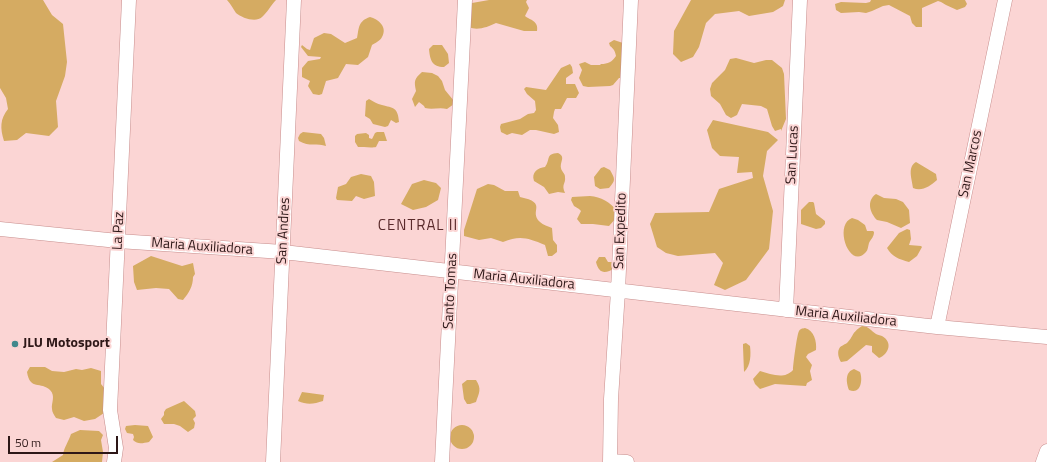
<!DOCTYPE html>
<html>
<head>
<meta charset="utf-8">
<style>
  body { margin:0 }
  #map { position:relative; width:1047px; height:462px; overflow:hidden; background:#fbd5d4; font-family:"Titillium Web",sans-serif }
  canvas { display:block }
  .scale { position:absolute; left:8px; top:436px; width:110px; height:18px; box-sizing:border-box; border:2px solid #2d1717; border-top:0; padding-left:5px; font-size:12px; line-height:14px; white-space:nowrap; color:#2d1717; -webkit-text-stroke:3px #fbd5d4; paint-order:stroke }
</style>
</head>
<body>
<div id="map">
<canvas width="1047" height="462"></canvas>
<div class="scale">50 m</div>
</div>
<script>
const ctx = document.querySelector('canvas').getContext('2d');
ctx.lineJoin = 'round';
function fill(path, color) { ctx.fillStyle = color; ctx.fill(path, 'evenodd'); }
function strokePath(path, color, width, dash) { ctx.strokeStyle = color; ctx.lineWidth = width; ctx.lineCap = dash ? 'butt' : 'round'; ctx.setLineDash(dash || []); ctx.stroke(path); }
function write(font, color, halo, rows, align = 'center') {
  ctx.font = font + ' "Titillium Web",sans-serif'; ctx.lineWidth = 4; ctx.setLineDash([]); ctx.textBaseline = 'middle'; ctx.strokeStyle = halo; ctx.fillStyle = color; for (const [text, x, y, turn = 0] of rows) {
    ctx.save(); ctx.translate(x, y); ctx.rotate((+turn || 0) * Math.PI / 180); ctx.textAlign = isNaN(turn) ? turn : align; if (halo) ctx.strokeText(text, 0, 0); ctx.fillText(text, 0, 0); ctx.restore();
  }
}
fill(new Path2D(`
  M0 0H43L52 15 63 24 67 62 65 76 56 101 58 127 49 136 26 133 17 140 4 141C0 128 0 119 8 109L6 98 0 88Z
  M227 0H276C271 5 267 13 262 17 256 23 242 18 236 13 233 9 231 4 227 0Z
  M489 0H527L526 2 529 8 525 16C530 20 539 21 537 31H524L496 23C488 27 477 31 469 27L470 7 472 3Z
  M691 0H785L783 6 773 12 749 16 739 11 715 14 706 23 699 47 693 57 681 62 673 54 674 31Z
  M871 0H965L967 4 965 7 957 10 946 5 941 2 938 1 922 8V27H916L912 23 910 16 889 5 883 6 872 11 866 13 859 12 841 13 836 10 835 4 841 2 866 3 870 2Z
  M370 17C378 19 388 27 382 37 380 41 375 43 372 45L368 57 358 65 346 64 338 78 326 81 322 94 319 95 313 94 308 86 310 81 302 77V68L308 61 320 59 321 57 308 56 301 47 302 45 307 49 310 50 314 38 324 33 331 34 345 43 357 38C359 28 358 21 370 17Z
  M614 40 623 43 625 78H619L613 85 610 86 588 87 583 86 579 78 582 70 579 64 585 62 591 65H600L601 64C608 64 612 62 616 56 615 51 614 49 610 46L609 43Z
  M433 45H442L448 54 449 63 444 67C432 67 430 60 429 49Z
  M736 58 754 63 766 60H772L782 68 784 74 786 119 781 131V129L775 131 772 126 767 109 761 106 742 104 737 115 731 118 726 115 720 104 711 96 710 89 712 83 725 70 730 59Z
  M570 64 572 67 573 73 566 78V84H575L579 93 576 98H567L561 109H555L554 112 553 118 558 125 559 132 554 134 536 130H530L522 135 512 133 507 135 501 132 500 127 501 124 520 119 528 114 534 113 536 110 535 101 527 94 524 89 526 87 546 90 561 68Z
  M422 72 432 73 438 76 442 81 445 90 454 101V104L447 109C439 107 433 110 425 108L424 106 419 102 415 107 412 99 416 91C414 81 414 79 422 72Z
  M369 99C373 101 377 104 382 105 393 108 398 107 399 122L396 123 391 120 388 126 385 127 373 124 370 119 365 116 366 101Z
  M713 120 768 132 778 140 767 151 763 176 773 211 769 249 746 280 725 290 714 285 723 263 715 253 678 256 666 253 657 247 650 224 655 213 709 212 719 189 753 178 752 172 737 173 739 157 720 156 712 148 707 130Z
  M303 132 321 134 324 138 326 146C318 143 309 147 299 141L298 138 300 134Z
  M377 132H384L387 141H379L376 147C373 148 362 147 358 147L355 142V136L357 134 366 133 369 135V138L372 139 375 133Z
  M558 153C566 157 560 161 561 168 561 171 565 173 565 177 566 184 561 184 565 193L558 192 549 194 544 187 534 181C531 172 538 168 545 167 551 159 545 154 558 153Z
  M916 162 936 174 937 180C930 186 922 192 913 188 912 179 907 167 916 162Z
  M604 167 610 170C615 179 616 180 609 188L600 189 595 186 594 177 601 168Z
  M361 174 371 176 374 182 375 196 364 199 356 196 352 201 337 200 336 198 338 187 346 184 351 177Z
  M424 180 436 183 441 188 438 200 426 207 413 210 401 204 412 184Z
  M488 184 494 185 505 191H518L520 197C549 203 528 211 540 222 543 225 548 226 552 228L553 240 557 245V252L552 256H548L545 245C528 238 520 235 503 242L491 238 479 240 464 236V230L477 189Z
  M876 194 884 198 896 199 903 202 909 210 910 223 901 228 887 222 877 220C870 213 866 201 876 194Z
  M590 196C601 197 610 202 617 211V217L609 226 593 224H581L577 219 581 211 579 209 574 206 571 200 572 197Z
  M809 202H813L814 203 816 214 825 221V224L821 228 816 229 801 224V210Z
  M852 218 858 220 865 225 867 231H873L874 232C874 237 871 239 869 243 868 246 868 250 866 252 850 271 833 225 852 218Z
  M907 229 910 230 911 239 909 245 921 246 922 247 917 256 909 262C899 259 892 257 887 248L899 233Z
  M151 256 182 266 193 263 195 274 193 277C193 286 189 293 183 300L178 299 169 289 156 288 137 290 134 282 133 266Z
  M599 257H605L608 262H614L615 268C605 274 599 274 596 262Z
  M862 326C870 327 870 330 876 334 877 335 880 335 882 336 893 342 889 354 879 358L872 352V346L866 345 847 361 841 362C839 359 837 353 839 349 840 346 844 345 847 343 854 336 851 333 862 326Z
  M805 328C814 330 817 342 816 350L808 354 806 357 812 365 810 371 812 380 807 383 806 386 775 384 760 389 755 384 753 379 760 371C771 374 784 380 793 370 793 365 797 334 799 331 801 328 802 329 805 328Z
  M746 343 750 346C751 354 751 366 744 372L743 347V344Z
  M30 367H45L52 371 64 372 76 369 82 370 91 368 101 371V384L105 389 104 413 95 419 84 421 74 417 64 420 56 418C54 415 52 412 52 409 51 403 56 396 50 390 41 381 30 391 27 372Z
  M854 369 860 372C863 380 861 395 849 390 846 382 845 372 854 369Z
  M467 380H476C482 389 479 393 476 402L470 404H467L464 399 462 384Z
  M302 392 324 395 323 401C314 404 307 405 298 401Z
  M184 401 195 411 196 416 193 419 195 423 194 428 188 432 180 426 174 424H164L161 419 164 415V412L166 409Z
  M135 425 148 426 153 437 149 442C143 443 138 445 133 440L134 437 133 434 127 433 125 429 126 426Z
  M450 437a12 12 0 1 1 24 0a12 12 0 1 1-24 0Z
  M80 430 99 431 103 435 101 440 103 452 102 462H52L63 455C64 447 69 441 71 434Z`), '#d5ab62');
const minor = new Path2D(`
  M0 229 118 241 283 252 937 327 1047 337
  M786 310 800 0
  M937 327 1005 0
  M610 461 627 462
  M114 462 116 448 110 410 129 0
  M273 462 294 0
  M442 462 465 0
  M610 462 611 399 618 291 631 0
  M1043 462 1047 451`);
strokePath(minor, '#c78d8c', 15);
strokePath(minor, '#fff', 14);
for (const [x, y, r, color] of [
  [15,344,4,"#40888c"]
]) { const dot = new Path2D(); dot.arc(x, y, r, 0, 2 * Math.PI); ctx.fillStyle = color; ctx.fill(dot); strokePath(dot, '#fbd5d4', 1.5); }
write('14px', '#2d1717', '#fbd5d4', [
  ["San Lucas",793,155,-87],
  ["San Marcos",971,164,-78],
  ["La Paz",119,231,-87],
  ["San Andres",284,231,-87],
  ["San Expedito",621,231,-88],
  ["Maria Auxiliadora",202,247,4],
  ["Maria Auxiliadora",524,280,6],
  ["Santo Tomas",451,291,-87],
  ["Maria Auxiliadora",846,317,6]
]);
write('bold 14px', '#2d1717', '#fbd5d4', [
  ["JLU Motosport",23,344]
], 'left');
ctx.letterSpacing = '1px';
write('15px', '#5a2a2b', '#fbd5d4', [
  ["CENTRAL II",418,226]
]);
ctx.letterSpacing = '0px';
</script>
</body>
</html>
